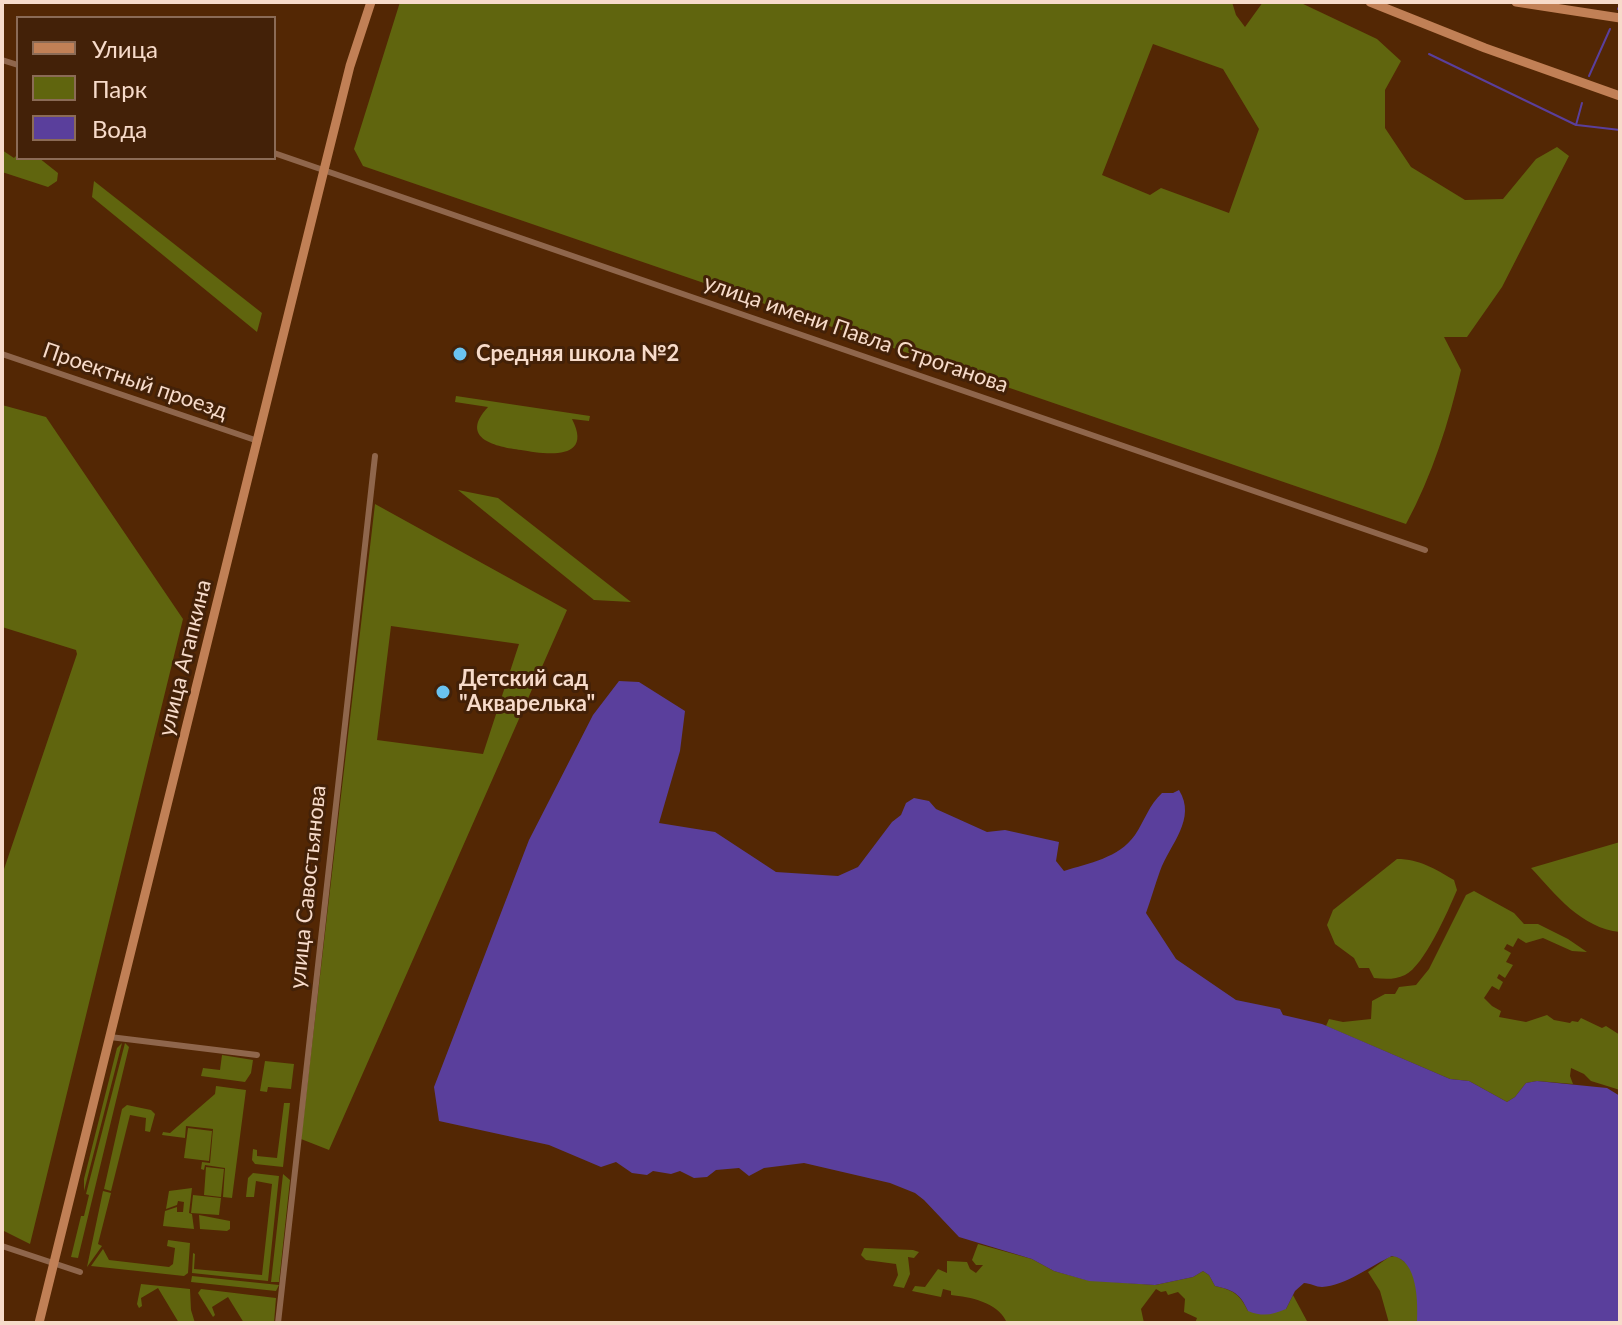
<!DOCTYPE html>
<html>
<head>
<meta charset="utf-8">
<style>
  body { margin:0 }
  #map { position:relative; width:1622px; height:1325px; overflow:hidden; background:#532704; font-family:Lato,sans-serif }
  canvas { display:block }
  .frame { position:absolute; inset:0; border:4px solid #f7dbca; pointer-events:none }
  .legend { position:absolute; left:16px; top:16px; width:260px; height:144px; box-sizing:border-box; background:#432108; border:2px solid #8b6b56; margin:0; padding:10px 14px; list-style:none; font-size:24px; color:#f7dbca }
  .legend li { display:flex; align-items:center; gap:16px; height:40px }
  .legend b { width:40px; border:2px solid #8b6b56 }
</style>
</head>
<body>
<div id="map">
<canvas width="1622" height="1325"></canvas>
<div class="frame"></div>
<ul class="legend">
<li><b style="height:10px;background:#c18056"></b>Улица</li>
<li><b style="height:22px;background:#60650e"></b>Парк</li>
<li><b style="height:22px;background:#5a3f9c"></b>Вода</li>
</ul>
</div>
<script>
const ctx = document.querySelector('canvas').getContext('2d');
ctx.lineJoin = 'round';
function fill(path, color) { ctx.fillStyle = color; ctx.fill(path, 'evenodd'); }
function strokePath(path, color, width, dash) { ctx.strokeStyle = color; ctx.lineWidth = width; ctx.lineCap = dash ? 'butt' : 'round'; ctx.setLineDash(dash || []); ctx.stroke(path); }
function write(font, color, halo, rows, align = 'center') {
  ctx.font = font + ' Lato,sans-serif'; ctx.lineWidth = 6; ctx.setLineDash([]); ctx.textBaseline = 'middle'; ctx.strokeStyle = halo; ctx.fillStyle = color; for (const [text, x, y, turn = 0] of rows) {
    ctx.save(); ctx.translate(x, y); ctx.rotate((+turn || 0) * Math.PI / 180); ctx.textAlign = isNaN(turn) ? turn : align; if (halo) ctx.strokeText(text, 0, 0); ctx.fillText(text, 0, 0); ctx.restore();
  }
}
fill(new Path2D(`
  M400 2H1232L1236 15 1245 27 1263 2H1299L1377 39 1401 61 1385 90V128L1411 167 1465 200 1503 199 1536 159 1557 147 1569 156 1502 287 1467 337H1444L1461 370C1449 422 1432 476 1406 524L363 166 354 149ZM1153 44 1223 69 1259 129 1229 213 1161 188 1150 195 1102 175Z
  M2 150 14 158 18 154V158H39L58 173 57 181 48 187 2 172Z
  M94 181 262 313 257 332 92 197Z
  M456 396 590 416 589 421 572 419C594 462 544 454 521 450 497 447 458 439 488 407L455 402Z
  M2 405 46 417 183 619 30 1244 2 1230V875L77 654 76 650 2 627Z
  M458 490 498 498 631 602 594 600Z
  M375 504 567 610 329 1150 301 1139ZM391 626 519 644 483 754 377 740Z
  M1620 842V932C1581 928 1556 895 1531 868Z
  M1397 859C1420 859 1435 869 1454 880L1457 890C1448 911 1424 966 1405 975 1395 980 1384 979 1374 978L1369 968H1359L1354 958 1335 944 1327 925 1333 910Z
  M1474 891 1514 913 1524 924H1538L1568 939 1587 952 1572 951 1543 938 1526 943 1518 938 1513 947 1507 944 1504 949 1511 953 1506 962 1513 965 1505 978 1499 974 1497 978 1503 982 1499 990 1492 986 1484 998 1492 1006 1501 1011 1499 1017 1526 1022 1547 1015 1554 1020 1570 1023 1572 1021 1578 1022 1581 1018 1602 1028 1606 1026 1620 1035V1090L1591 1081 1584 1074 1571 1068 1570 1076 1573 1084 1537 1081 1526 1083 1515 1097 1507 1102 1469 1081 1450 1079 1326 1026 1329 1019 1343 1022 1371 1019 1372 1001 1385 994H1395L1399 987 1416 985 1429 969 1466 895Z
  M122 1043 84 1191V1179L117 1048Z
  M125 1043 129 1047 78 1258 71 1257 81 1216H84L89 1195 86 1194Z
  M222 1055 253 1060 251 1073 245 1082 201 1076 203 1068 220 1070Z
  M265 1061 294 1064 291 1089 268 1087 267 1092 260 1091Z
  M216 1086 246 1090 232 1198 223 1197 225 1168 205 1165 204 1170 201 1169 202 1162 210 1163 213 1129 186 1126 185 1138 162 1135 163 1132 170 1133 215 1094Z
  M284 1103H290L283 1167 255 1164 252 1160 253 1149 257 1150V1156L277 1158Z
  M127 1105 151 1110 155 1114 150 1132 145 1131 146 1118 130 1115 111 1191 104 1189 122 1109Z
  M188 1128 212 1131 209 1161 184 1158Z
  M206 1167 224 1169 221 1197 204 1195Z
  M253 1173 279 1176 268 1281 192 1273 193 1253 195 1254 194 1269 262 1275 272 1184 256 1181 254 1197H246L248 1178Z
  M283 1174 290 1180 279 1282H271Z
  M192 1188 189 1213 192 1214 194 1229 163 1226 165 1211 177 1207V1212H183L184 1202 178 1201 177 1205 166 1209 169 1191Z
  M103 1191 111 1193 98 1244 102 1246 87 1267Z
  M193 1195 221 1198 219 1215 191 1213Z
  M199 1215 230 1221V1229L227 1231 200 1229Z
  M168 1240 190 1243 188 1273 184 1276 91 1266 103 1249 109 1260 169 1267 173 1264 175 1248 167 1246Z
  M978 1244 1032 1259 1054 1271 1087 1280 1155 1285 1193 1277 1203 1271 1209 1275 1215 1286C1233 1290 1240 1294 1248 1311L1286 1309 1293 1295 1308 1323H1195L1197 1318 1184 1312 1185 1299 1178 1292 1168 1295 1166 1291 1161 1292 1156 1289 1141 1309 1144 1323H1013L1006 1321C997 1302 970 1297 951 1295V1291L943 1289 941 1297 912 1291 915 1286 925 1287 938 1269 947 1273V1261L967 1262 970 1269 976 1273 983 1265H976L972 1260Z
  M864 1248 913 1250 919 1252 914 1258 908 1257 910 1274 904 1288 893 1286 898 1275 896 1264 866 1260 861 1255Z
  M1395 1256C1421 1267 1420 1299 1419 1323H1389L1380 1291 1368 1272 1389 1257Z
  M192 1276 279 1285 276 1291 191 1282Z
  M141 1284 190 1289 191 1310 195 1323H179L158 1288 141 1298 142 1306 139 1308 137 1304Z
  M201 1289 276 1298 274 1323H244L228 1297 212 1307 215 1315 213 1317 198 1293Z`), '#60650e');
fill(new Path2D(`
  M619 681 639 682 685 711 680 751 659 823 715 832 776 872 838 876 858 867 892 822 901 815 906 803 914 798 929 801 936 809 987 832 1005 830 1059 842 1056 861 1064 871C1089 863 1119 858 1135 835 1145 820 1149 805 1162 793H1173L1179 790C1197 819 1170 844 1160 871 1155 885 1151 899 1146 913L1176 959 1236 1000 1280 1009 1283 1015 1322 1024 1450 1079 1469 1081 1507 1102 1515 1097 1526 1083 1537 1081 1607 1088 1620 1096V1323H1417C1418 1303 1418 1259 1392 1256 1372 1265 1345 1286 1322 1287 1316 1287 1310 1283 1304 1283L1295 1291 1286 1309C1272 1315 1263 1317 1248 1311 1240 1293 1233 1290 1215 1286L1209 1275 1203 1271 1193 1277 1155 1285 1089 1281 1054 1271 1032 1259 959 1237 924 1200 915 1193 890 1183 804 1163 764 1168 749 1176 739 1168 716 1170 707 1177 694 1178 680 1171 671 1174 653 1171 647 1175 632 1173 616 1162 601 1167 549 1145 439 1121 434 1087 529 840 593 715Z`), '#5a3f9c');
strokePath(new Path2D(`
  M1618 9 1620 5
  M1429 54 1576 125 1582 103
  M1589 76 1610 29
  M1577 125 1620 130`), '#5a3f9c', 2);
strokePath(new Path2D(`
  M2 60 18 65
  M274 153 1425 550
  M2 354 258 441
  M110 1037 257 1055
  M2 1246 80 1272
  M278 1323 375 456`), '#8f664c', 6);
strokePath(new Path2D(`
  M1370 2 1485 48 1620 96
  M1516 2 1620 18
  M39 1323 324 170 350 66 371 2`), '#c18056', 9);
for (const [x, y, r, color] of [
  [460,354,8,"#6ac3f1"],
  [443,692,8,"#6ac3f1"]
]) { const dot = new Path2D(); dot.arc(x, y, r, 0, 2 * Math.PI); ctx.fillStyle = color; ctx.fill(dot); strokePath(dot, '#432108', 3); }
write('22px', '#f7dbca', '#432108', [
  ["улица имени Павла Строганова",856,334,19],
  ["Проектный проезд",135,381,19],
  ["улица Агапкина",185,658,-76],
  ["улица Савостьянова",308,887,-84]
]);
write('bold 22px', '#f7dbca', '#432108', [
  ["Средняя школа №2",476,354],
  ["Детский сад",459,679],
  ["\"Акварелька\"",459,704]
], 'left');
</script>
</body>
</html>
